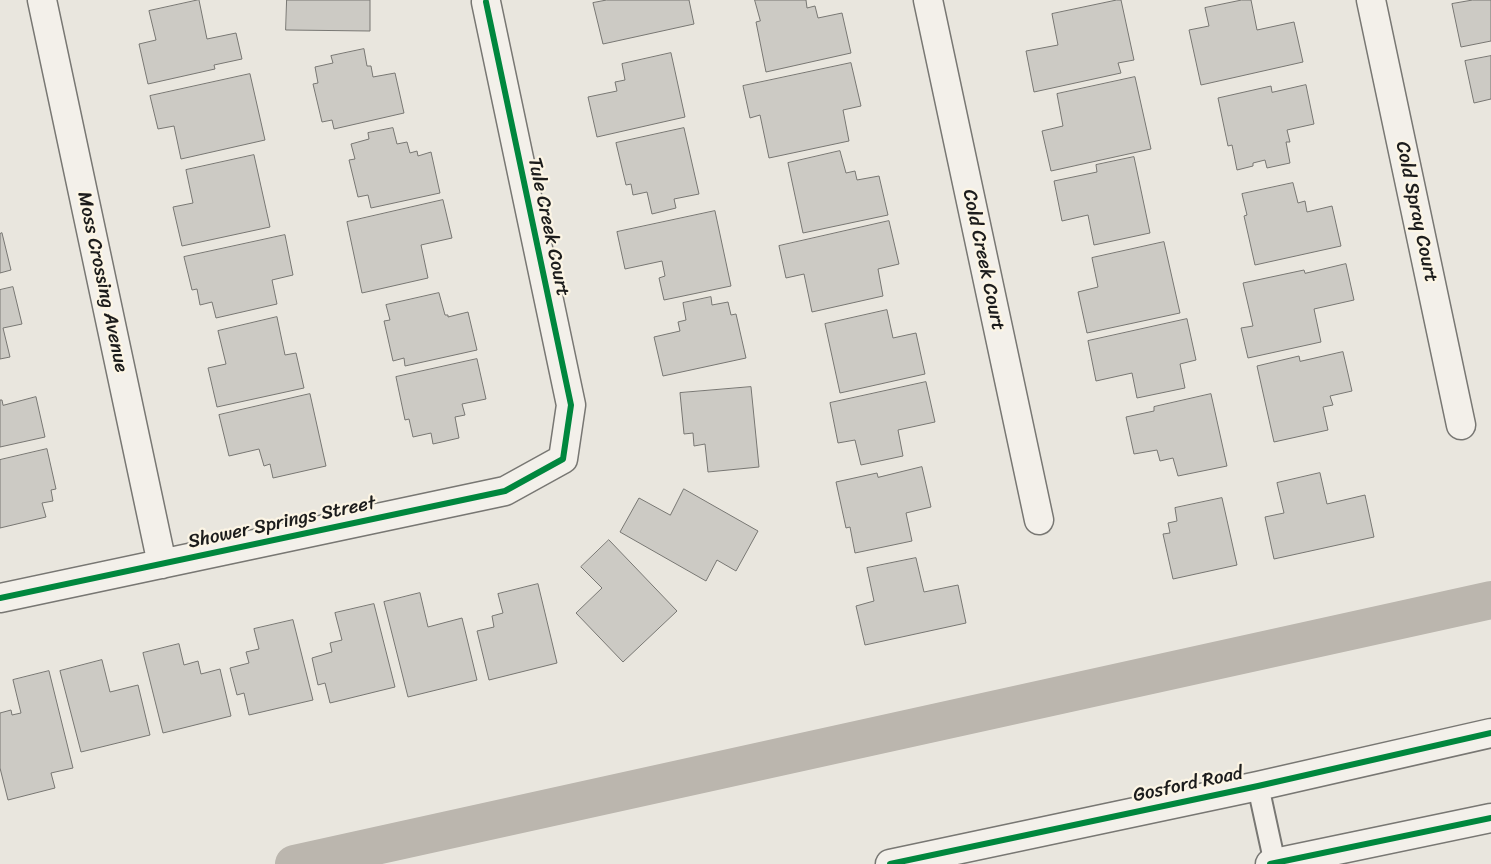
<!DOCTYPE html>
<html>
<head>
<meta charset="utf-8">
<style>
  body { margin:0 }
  canvas { display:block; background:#e9e6de }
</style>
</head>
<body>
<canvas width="1491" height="864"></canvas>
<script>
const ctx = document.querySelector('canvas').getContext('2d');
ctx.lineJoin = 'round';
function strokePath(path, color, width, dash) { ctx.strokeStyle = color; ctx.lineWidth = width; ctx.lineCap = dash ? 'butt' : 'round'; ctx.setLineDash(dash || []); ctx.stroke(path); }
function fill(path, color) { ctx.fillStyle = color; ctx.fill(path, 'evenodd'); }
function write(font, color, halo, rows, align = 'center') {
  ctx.font = font + ' Sriracha,sans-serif'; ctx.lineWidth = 4.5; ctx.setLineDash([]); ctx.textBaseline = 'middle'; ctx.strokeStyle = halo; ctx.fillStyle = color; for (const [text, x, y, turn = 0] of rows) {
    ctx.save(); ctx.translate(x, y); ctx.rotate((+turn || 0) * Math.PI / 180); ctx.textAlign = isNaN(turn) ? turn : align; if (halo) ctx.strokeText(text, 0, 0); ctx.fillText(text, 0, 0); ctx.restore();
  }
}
strokePath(new Path2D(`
  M294 864 1491 600`), '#bbb6ae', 38);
const building = new Path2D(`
  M199 0 207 39 236 33 242 59 214 65 215 69 148 84 139 44 156 40 149 11Z
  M287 0H370V31L286 30Z
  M607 0H689L694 24 603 44 593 3Z
  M755 0H806L807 8 815 6 818 18 842 13 851 53 766 72 756 22 760 21Z
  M1117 0H1121L1134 60 1118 63 1121 73 1034 92 1026 51 1058 45 1052 14Z
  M1242 0H1251L1257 30 1294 22 1303 62 1201 85 1189 30 1209 26 1205 8Z
  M1473 0H1491V41L1461 47 1452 4Z
  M364 49 367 66H371L373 77 395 73 404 113 334 129 332 120 322 122 313 84 318 83 315 67 333 63 331 56Z
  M671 53 685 117 597 137 588 97 617 91 615 82 625 80 622 64Z
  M1491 56V99L1474 103 1465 61Z
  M851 63 861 106 843 110 849 141 769 158 760 115 750 118 743 86Z
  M250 74 265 140 181 159 174 126 158 129 150 96Z
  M1135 77 1151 149 1051 171 1042 131 1063 126 1057 94Z
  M1306 85 1314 124 1287 130 1290 142H1286L1290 163 1267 168 1265 160 1253 163V166L1237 170 1232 145 1228 146 1218 98 1271 86 1272 92Z
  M393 128 397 144 407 142 410 153 417 151 418 156 431 152 440 193 371 208 368 195 358 197 349 160 355 159 351 144 369 139 368 133Z
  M684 128 699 194 674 199 676 208 652 214 647 192 633 195 631 184 626 185 616 143Z
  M840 151 846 173 855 171 857 180 879 176 888 215 803 233 788 163Z
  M254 155 270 227 182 246 173 207 193 203 186 170Z
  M1134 157 1150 233 1094 245 1088 215 1062 221 1054 181 1097 172 1096 165Z
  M1293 183 1298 203 1305 201 1307 212 1332 206 1341 246 1255 265 1244 216 1247 215 1242 194Z
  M443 200 452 238 421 245 428 278 362 293 347 222Z
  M715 211 731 286 664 300 659 278 665 276 662 261 625 269 617 232Z
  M889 221 899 264 878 269 883 296 812 312 804 274 786 278 779 246Z
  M2 233 11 270 0 273V234Z
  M285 235 293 275 272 280 277 304 216 318 212 302 200 305 197 289 192 290 184 257Z
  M1164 242 1180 313 1087 333 1078 292 1098 287 1092 258Z
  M1346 264 1354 300 1314 309 1321 342 1248 358 1241 328 1253 326 1243 283 1304 270 1305 273Z
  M13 287 22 324 3 328 10 357 0 359V290Z
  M439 293 445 315H448V317L468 312 477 350 405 366 404 358 393 361 384 321 390 320 386 305Z
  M711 297 712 305 728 302 731 315 736 314 746 358 663 376 654 337 680 331 678 322 686 320 683 303Z
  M887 310 893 338 916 333 925 374 840 393 825 324Z
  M277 317 285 355 296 353 304 388 217 407 208 368 226 364 218 331Z
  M1187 319 1196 360 1180 364 1185 388 1137 398 1132 373 1096 381 1088 341Z
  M1343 352 1352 391 1330 396 1333 405 1323 407 1328 430 1274 442 1257 366 1299 356 1300 361Z
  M477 359 486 399 462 404 465 415 455 417 459 438 433 444 431 433 413 437 409 419 405 420 396 377Z
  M926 382 935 422 898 430 903 456 861 465 855 440 838 443 830 403Z
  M751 387 759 467 708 472 705 444 694 446 693 433 684 434 680 393Z
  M310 394 326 466 273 478 270 464 264 466 259 449 229 456 219 415Z
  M1211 394 1227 466 1178 476 1173 458 1160 461 1157 450 1134 454 1126 417 1154 411V407Z
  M36 397 45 437 0 447V400H2L3 405Z
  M47 449 56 489 51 490 53 501 42 503 46 517 0 528V460Z
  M922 467 931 507 906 513 912 541 855 553 850 527 846 528 836 482 877 473 878 477Z
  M1320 473 1327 504 1365 495 1374 537 1274 559 1265 517 1284 513 1277 483Z
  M684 489 758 531 736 571 717 560 706 581 620 532 639 498 670 515Z
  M1222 498 1237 565 1173 579 1163 534 1170 533 1168 523 1177 521 1175 508Z
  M609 540 677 611 623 662 576 613 602 588 581 567Z
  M916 558 924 592 958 585 966 623 865 645 856 606 874 601 867 568Z
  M538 584 557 663 489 680 477 631 494 627 492 616 503 613 498 594Z
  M420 593 428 627 462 618 477 680 408 697 384 602Z
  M374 604 395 687 330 703 325 683 318 685 312 658 332 652 330 643 342 640 335 613Z
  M293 620 313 700 249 715 244 693 237 695 230 668 249 663 246 652 259 649 254 629Z
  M179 644 184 665 198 661 201 674 220 669 231 716 163 733 143 653Z
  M102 660 110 692 138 685 150 735 81 752 60 671Z
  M49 671 73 768 51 773 55 788 8 800 0 768V713L11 710 12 715 21 713 13 680Z`);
fill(building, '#cccac4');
strokePath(building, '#787773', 1);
const lane = new Path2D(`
  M1258 786 1275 864`);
const street = new Path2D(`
  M42 0 162 564
  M928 0 1039 520
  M1371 0 1461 425
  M0 598 505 491 563 459 571 405 486 2`);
const secondary = new Path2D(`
  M890 864 1258 786 1491 733
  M1270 864 1491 818`);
strokePath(lane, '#787773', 24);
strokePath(street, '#787773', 31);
strokePath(secondary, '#787773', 31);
strokePath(lane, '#f3f0ea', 20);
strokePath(street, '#f3f0ea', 28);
strokePath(secondary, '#f3f0ea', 28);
strokePath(new Path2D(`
  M0 598 505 491 563 459 571 405 486 2
  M890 864 1258 786 1491 733
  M1270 864 1491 818`), '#00873e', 6);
write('19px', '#1c1c1c', '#fcf5e5', [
  ["Cold Spray Court",1416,212,78],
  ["Tule Creek Court",548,227,78],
  ["Cold Creek Court",983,260,78],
  ["Moss Crossing Avenue",102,282,78],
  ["Shower Springs Street",282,523,-12],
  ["Gosford Road",1188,785,-12]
]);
</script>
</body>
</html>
